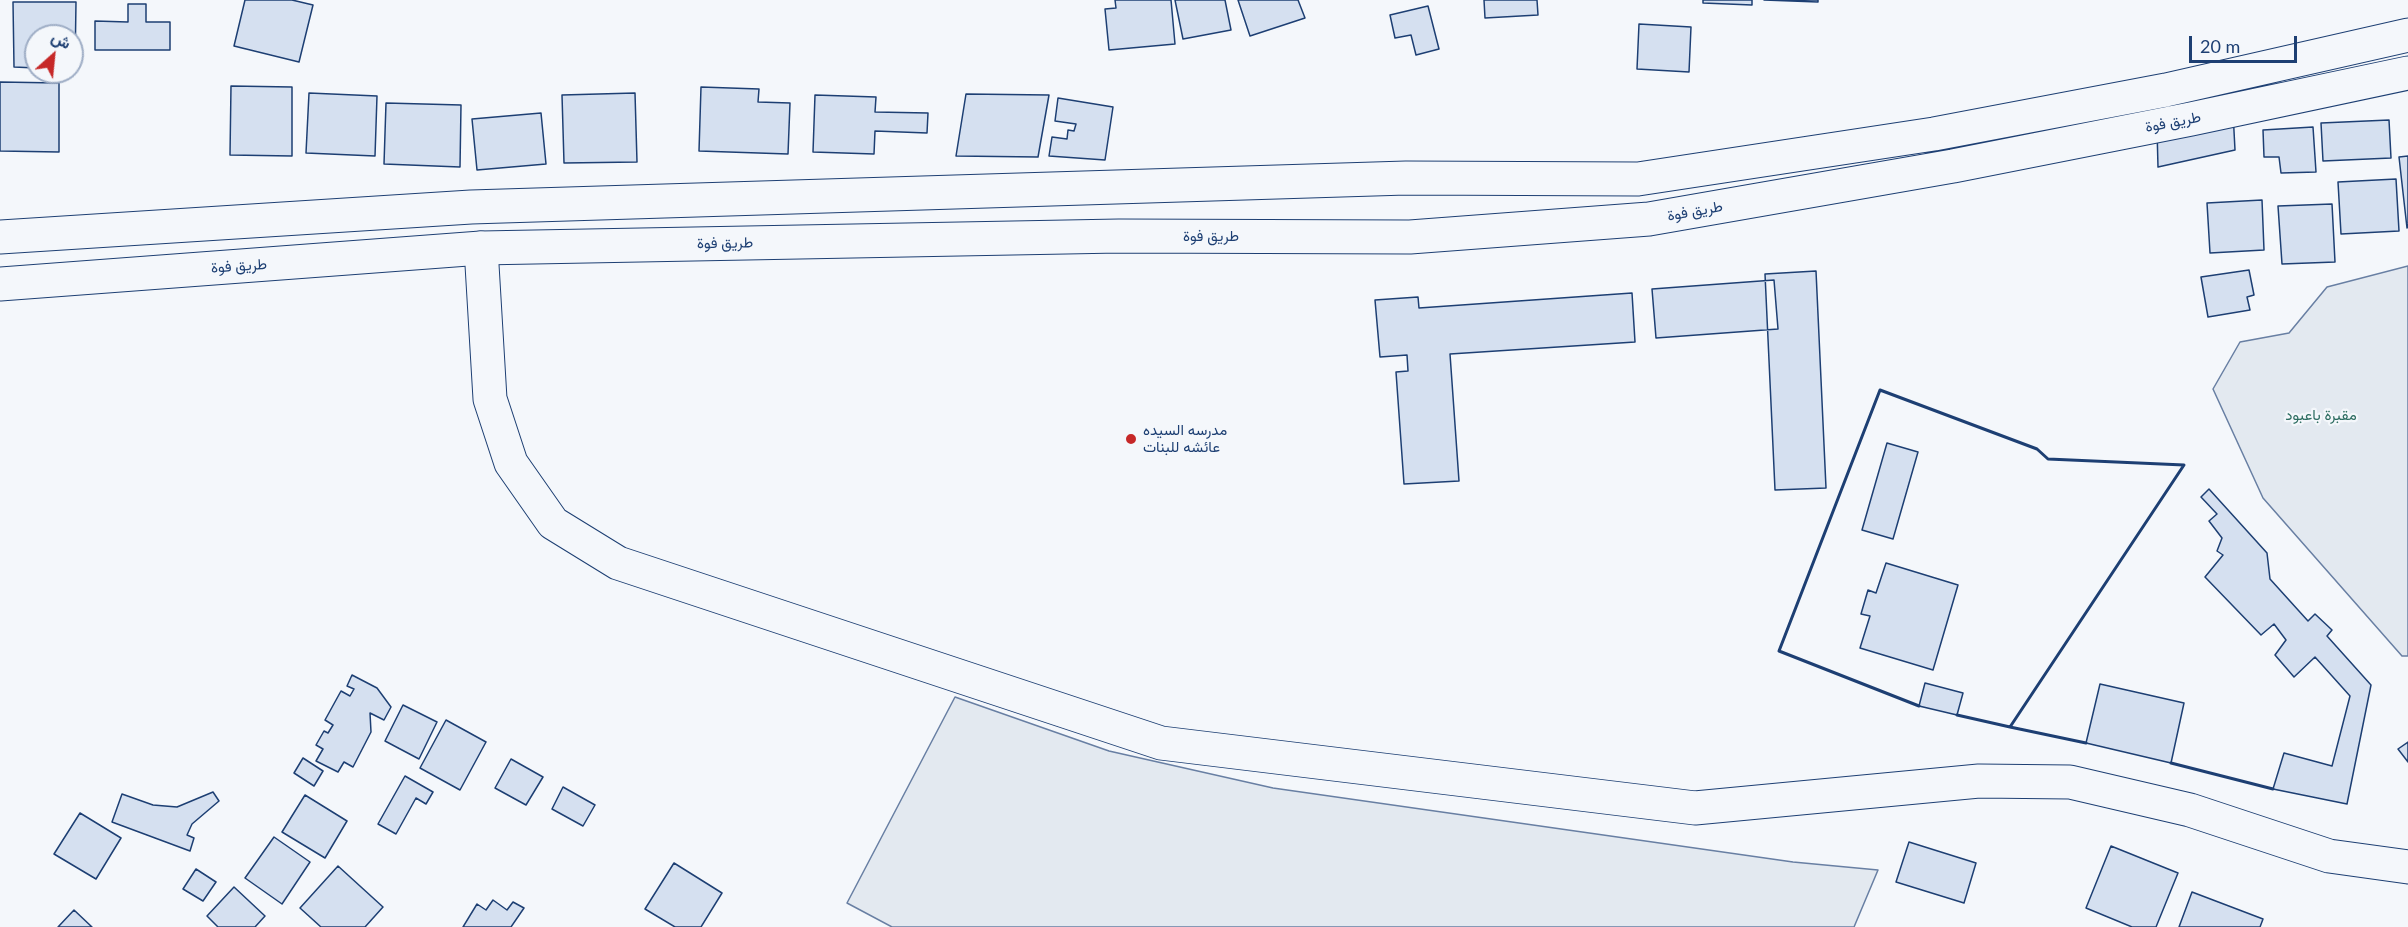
<!DOCTYPE html>
<html>
<head>
<meta charset="utf-8">
<style>
  body { margin:0 }
  #map { position:relative; width:2408px; height:927px; overflow:hidden; background:#f4f7fb; font-family:Lato,Vazirmatn,sans-serif }
  canvas { display:block }
  .north { position:absolute; left:24px; top:24px; width:60px; height:60px; box-sizing:border-box; background:#f4f7fb; border:2px solid #9eadc5; border-radius:50%; rotate:27deg; font-size:16px; font-weight:700; line-height:24px; text-align:center; color:#1d3f73 }
  .north::after { content:''; display:block; margin:auto; width:21px; height:27px; background:#c62828; clip-path:polygon(50% 0,100% 100%,50% 72%,0 100%) }
  .scale { position:absolute; left:2189px; top:36px; width:108px; height:27px; box-sizing:border-box; border:3px solid #1d3f73; border-top:0; padding-left:8px; font-size:18px; line-height:21px; white-space:nowrap; color:#1d3f73; -webkit-text-stroke:4px #f4f7fb; paint-order:stroke }
</style>
</head>
<body>
<div id="map">
<canvas width="2408" height="927"></canvas>
<div class="north">ش</div>
<div class="scale">20 m</div>
</div>
<script>
const ctx = document.querySelector('canvas').getContext('2d');
ctx.lineJoin = 'round';
function fill(path, color) { ctx.fillStyle = color; ctx.fill(path, 'evenodd'); }
function strokePath(path, color, width, dash) { ctx.strokeStyle = color; ctx.lineWidth = width; ctx.lineCap = dash ? 'butt' : 'round'; ctx.setLineDash(dash || []); ctx.stroke(path); }
function write(font, color, halo, rows, align = 'center') {
  ctx.font = font + ' Lato,Vazirmatn,sans-serif'; ctx.lineWidth = 4.5; ctx.setLineDash([]); ctx.textBaseline = 'middle'; ctx.strokeStyle = halo; ctx.fillStyle = color; for (const [text, x, y, turn = 0] of rows) {
    ctx.save(); ctx.translate(x, y); ctx.rotate((+turn || 0) * Math.PI / 180); ctx.textAlign = isNaN(turn) ? turn : align; if (halo) ctx.strokeText(text, 0, 0); ctx.fillText(text, 0, 0); ctx.restore();
  }
}
const green = new Path2D(`
  M2408 266V656H2402L2263 498 2213 389 2240 342 2289 333 2327 287Z
  M955 697 1109 751 1273 788 1793 862 1878 870 1854 927H892L847 903Z`);
fill(green, '#e3e9f0');
strokePath(green, '#687fa3', 1.5);
const building = new Path2D(`
  M245 0H292L313 5 299 62 234 46Z
  M1115 0H1171L1175 44 1109 50 1105 9 1116 8Z
  M1175 0H1225L1231 30 1183 39Z
  M1238 0H1298L1305 18 1250 36Z
  M1484 0H1537L1538 15 1485 18Z
  M1703 0H1752V5L1703 3Z
  M1764 0H1818V2Z
  M13 2H76L75 68H72V36H36V68L14 67Z
  M128 4H146V22H170V50H95V21L128 22Z
  M1428 6 1439 49 1416 55 1411 35 1395 38 1390 15Z
  M1639 24 1691 27 1689 72 1637 69Z
  M0 82 59 83V152L0 151Z
  M231 86 292 87V156L230 155Z
  M701 87 759 89 758 102 790 103 788 154 699 151Z
  M309 93 377 96 375 156 306 153Z
  M635 93 637 162 564 163 562 95Z
  M966 94 1049 95 1038 157 956 156Z
  M815 95 876 97 875 112 928 113 927 133 875 131 874 154 813 152Z
  M1058 98 1113 107 1105 160 1049 156 1052 137 1067 139 1068 130 1074 131 1076 124 1055 121Z
  M386 103 461 105 460 167 384 164Z
  M2233 112 2235 150 2158 167 2157 129Z
  M541 113 546 164 477 170 472 119Z
  M2389 120 2391 158 2323 161 2321 123Z
  M2313 127 2316 172 2281 173 2279 157H2264L2263 130Z
  M2408 156V227L2407 228 2399 157Z
  M2396 179 2399 231 2341 234 2338 182Z
  M2262 200 2264 250 2210 253 2207 203Z
  M2332 204 2335 262 2282 264 2278 206Z
  M2249 270 2254 295 2247 297 2250 310 2208 317 2201 277Z
  M1816 271 1826 488 1775 490 1765 274Z
  M1774 280 1778 329 1656 338 1652 289Z
  M1632 293 1635 342 1450 354 1459 481 1404 484 1396 372 1408 371 1407 355 1380 357 1375 300 1418 297 1419 308Z
  M1887 443 1918 452 1893 539 1862 530Z
  M2209 489 2267 553 2270 579 2308 621 2315 614 2332 630 2327 636 2371 685 2347 804 2273 789 2284 753 2332 766 2350 696 2315 657 2294 677 2275 655 2286 640 2274 624 2261 635 2205 577 2223 555 2217 551 2222 538 2209 521 2217 514 2201 497Z
  M1886 563 1958 585 1933 670 1860 648 1870 616 1861 614 1868 590 1876 593Z
  M352 675 377 688 391 707 384 720 370 713 371 732 353 767 344 762 338 772 316 761 323 749 316 745 324 731 328 733 333 725 325 720 341 691 350 696 354 689 347 686Z
  M1925 683 1963 693 1957 715 1919 706Z
  M2100 684 2184 703 2171 763 2086 743Z
  M403 705 437 722 419 759 385 741Z
  M446 720 486 742 460 790 420 768Z
  M2408 742V762L2398 749Z
  M303 758 323 771 314 786 294 773Z
  M511 759 543 777 526 805 495 788Z
  M405 776 433 792 426 804 416 798 396 834 378 824Z
  M563 787 595 805 583 826 552 809Z
  M213 792 219 801 192 824 187 835 194 838 190 851 112 822 122 794 153 805 177 807Z
  M305 795 347 821 325 858 282 832Z
  M80 813 121 838 96 879 54 854Z
  M274 837 310 862 282 904 245 878Z
  M1909 842 1976 863 1964 903 1896 882Z
  M2111 846 2178 873 2156 927H2132L2086 908Z
  M674 863 722 893 701 927H675L645 909Z
  M338 866 383 907 365 927H321L300 908Z
  M196 869 216 882 203 901 183 889Z
  M234 887 265 916 255 927H218L207 916Z
  M2192 892 2263 919 2260 927H2179Z
  M493 900 507 910 513 902 524 908 511 927H463L477 904 486 910Z
  M74 910 92 927H58Z`);
fill(building, '#d5e0f0');
strokePath(building, '#1d3f73', 1.5);
const minor = new Path2D(`
  M481 248 490 399 511 463 553 523 618 563 1161 743 1695 808 1979 781 2070 782 2190 810 2329 856 2408 867`);
const trunk = new Path2D(`
  M0 237 471 207 1406 178 1638 179 1934 134 2166 90 2408 35
  M0 284 481 248 1119 236 1410 237 1649 219 1953 166 2191 119 2408 73`);
strokePath(minor, '#1d3f73', 35);
strokePath(trunk, '#1d3f73', 35);
strokePath(minor, '#f4f7fb', 33);
strokePath(trunk, '#f4f7fb', 33);
strokePath(new Path2D(`
  M1919 706 1779 651 1880 390 2037 449 2048 459 2184 465 2010 727 1957 715
  M2010 727 2086 743
  M2171 763 2273 789`), '#1d3f73', 3);
for (const [x, y, r, color] of [
  [1131,439,6,"#c62828"]
]) { const dot = new Path2D(); dot.arc(x, y, r, 0, 2 * Math.PI); ctx.fillStyle = color; ctx.fill(dot); strokePath(dot, '#f4f7fb', 2); }
write('15px', '#1d3f73', '#f4f7fb', [
  ["طريق فوة",2173,122,-11],
  ["طريق فوة",1695,211,-10],
  ["طريق فوة",1211,236],
  ["طريق فوة",725,243,-1],
  ["طريق فوة",239,266,-4]
]);
write('15px', '#2c6c60', '#f4f7fb', [
  ["مقبرة باعبود",2321,415]
]);
write('15px', '#1d3f73', '#f4f7fb', [
  ["مدرسه السيده",1143,430],
  ["عائشه للبنات",1143,447]
], 'left');
</script>
</body>
</html>
